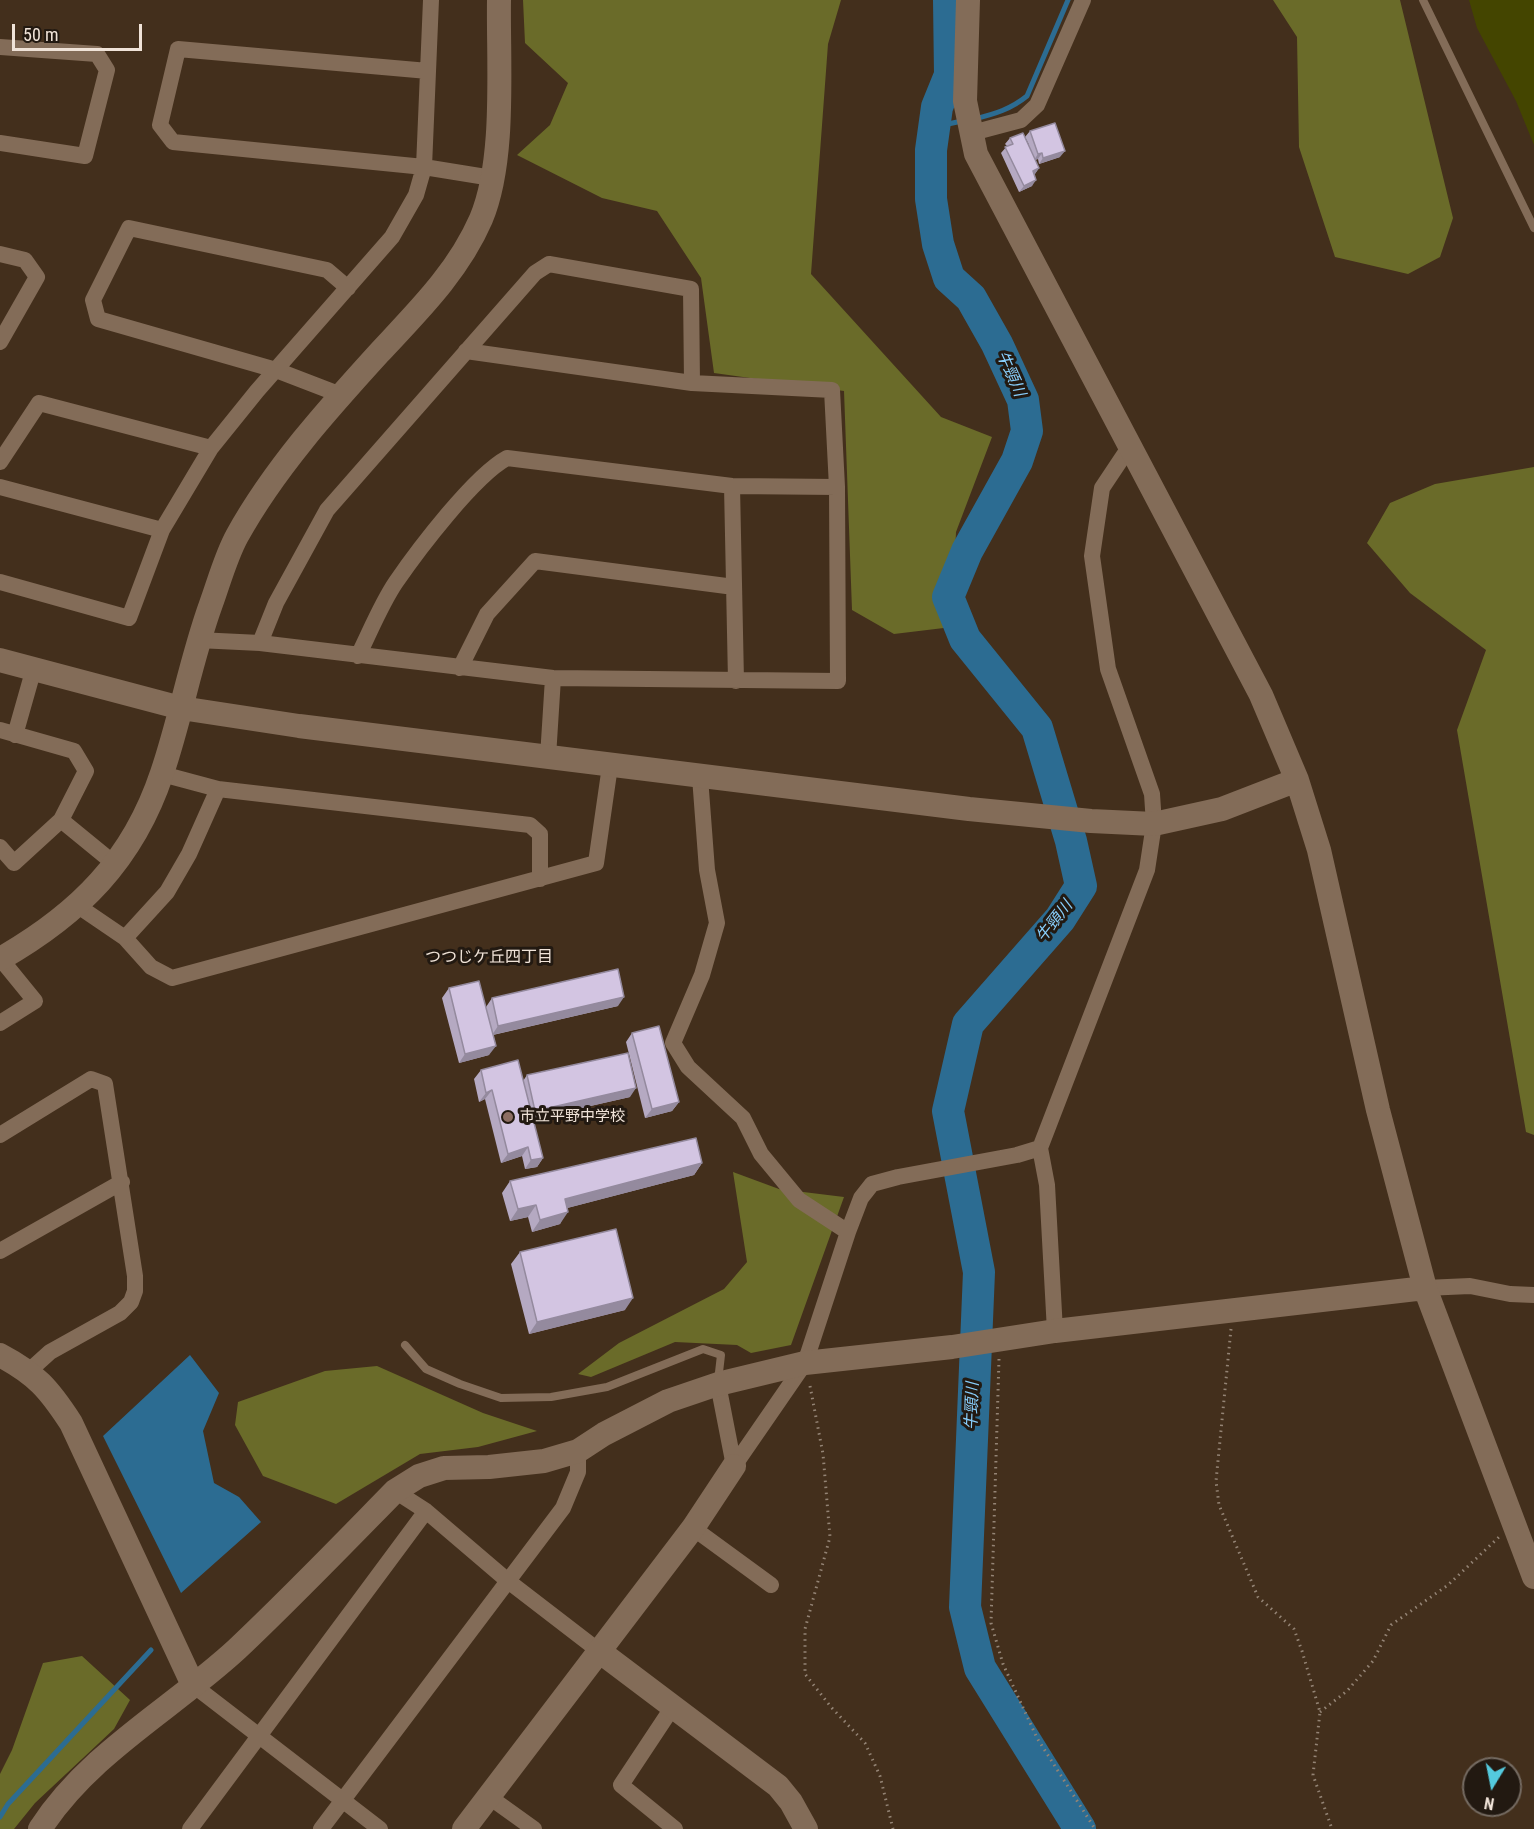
<!DOCTYPE html>
<html>
<head>
<meta charset="utf-8">
<style>
  body { margin:0 }
  #map { position:relative; width:1534px; height:1829px; overflow:hidden; background:#432f1c; font-family:"Roboto Condensed",sans-serif }
  canvas { display:block }
  .north { position:absolute; left:1462px; top:1757px; width:60px; height:60px; box-sizing:border-box; background:#221911; border:2px solid #746a61; border-radius:50%; rotate:190deg; font-size:16px; font-weight:700; line-height:24px; text-align:center; color:#f0e3d8 }
  .north::after { content:''; display:block; margin:auto; width:21px; height:27px; background:#54cade; clip-path:polygon(50% 0,100% 100%,50% 72%,0 100%) }
  .scale { position:absolute; left:12px; top:24px; width:130px; height:27px; box-sizing:border-box; border:3px solid #f0e3d8; border-top:0; padding-left:8px; font-size:18px; line-height:21px; white-space:nowrap; color:#f0e3d8; -webkit-text-stroke:4px #221911; paint-order:stroke }
</style>
</head>
<body>
<div id="map">
<canvas width="1534" height="1829"></canvas>
<div class="north">N</div>
<div class="scale">50 m</div>
</div>
<script>
const ctx = document.querySelector('canvas').getContext('2d');
ctx.lineJoin = 'round';
function fill(path, color) { ctx.fillStyle = color; ctx.fill(path, 'evenodd'); }
function strokePath(path, color, width, dash) { ctx.strokeStyle = color; ctx.lineWidth = width; ctx.lineCap = dash ? 'butt' : 'round'; ctx.setLineDash(dash || []); ctx.stroke(path); }
function write(font, color, halo, rows, align = 'center') {
  ctx.font = font + ' "Roboto Condensed","Noto Sans JP",sans-serif'; ctx.lineWidth = 6; ctx.setLineDash([]); ctx.textBaseline = 'middle'; ctx.strokeStyle = halo; ctx.fillStyle = color; for (const [text, x, y, turn = 0] of rows) {
    ctx.save(); ctx.translate(x, y); ctx.rotate((+turn || 0) * Math.PI / 180); ctx.textAlign = isNaN(turn) ? turn : align; if (halo) ctx.strokeText(text, 0, 0); ctx.fillText(text, 0, 0); ctx.restore();
  }
}
fill(new Path2D(`
  M1469 0H1534V145L1516 101 1477 28Z`), '#444500');
fill(new Path2D(`
  M523 0H841L828 44 811 274 941 417 992 437 956 532 952 627 894 634 852 610 844 391 714 373 701 278 657 211 602 198 517 155 550 125 568 83 525 43Z
  M1273 0H1400L1453 218 1440 257 1408 274 1335 257 1299 147 1297 37Z
  M1534 467V1135L1526 1132 1457 730 1486 650 1410 593 1367 543 1390 503 1435 484Z
  M733 1172 779 1189 844 1197 791 1345 751 1353 737 1345 675 1342 591 1377 578 1374 619 1343 724 1289 747 1262Z
  M377 1366 483 1413 537 1431 478 1447 420 1454 336 1504 263 1476 235 1425 238 1402 325 1371Z
  M82 1656 130 1700 114 1729 35 1803 14 1829H0V1774L12 1750 43 1663Z`), '#6a6b29');
fill(new Path2D(`
  M190 1355 219 1393 203 1431 214 1483 239 1497 261 1522 181 1593 103 1436Z`), '#2c6c92');
strokePath(new Path2D(`
  M974 119C995 114 1011 109 1027 96L1068 0
  M934 127 962 121
  M0 1817 8 1804 151 1650`), '#2c6c92', 5);
strokePath(new Path2D(`
  M949 0 950 75 937 107 931 150V199L938 244 949 278 971 298 997 344 1023 400 1027 431 1017 461 967 551 948 597 965 639 1037 728 1071 841 1081 886 1060 919 968 1024 948 1111 979 1272 965 1607 980 1668 1080 1829`), '#2c6c92', 32);
strokePath(new Path2D(`
  M1231 1329 1216 1481 1219 1505 1258 1597 1294 1629 1302 1651 1320 1712 1313 1775 1332 1829
  M999 1359 991 1623 1003 1664 1037 1738 1095 1829
  M810 1386 823 1454 830 1537 805 1629V1674L831 1707 865 1743 880 1776 893 1829
  M1320 1712 1347 1691 1373 1661 1391 1625 1448 1585 1499 1537`), '#948475', 3, [1.5, 4.5]);
strokePath(new Path2D(`
  M1423 0 1534 228
  M405 1345 426 1369 460 1384 501 1398 551 1397 607 1387 703 1349 721 1355 718 1381`), '#836c58', 8);
strokePath(new Path2D(`
  M0 47 97 54 107 70 85 156 0 143
  M428 71 178 49 160 125 173 142 424 167 492 178
  M972 133 1021 120 1037 105 1083 0
  M0 254 25 260 37 277 0 342
  M341 395 276 370 98 319 93 300 129 228 327 270 348 288
  M0 462 39 403 211 448
  M732 486 736 681
  M0 487 162 530
  M0 582 129 618 162 530 211 448 257 391 392 237 416 195 424 167 431 0
  M198 640 260 643 553 678 838 681 837 487 832 390 692 383 466 351
  M260 643 276 603 327 510 535 273 549 264 691 289 692 383
  M358 656C370 632 381 604 396 582 418 550 474 476 507 458L732 486 837 487
  M460 668 487 614 535 561 734 587
  M0 730 74 751 86 771 61 820 14 863 0 847
  M15 735 34 668
  M548 757 553 678
  M162 774 218 789 530 825 540 834V879
  M700 777 707 870 717 923 702 975 673 1043 688 1067 743 1118 761 1154 799 1200 848 1232
  M61 820 116 865
  M78 906 125 938 151 967 172 978 596 863 610 766
  M125 938 167 892 189 854 218 789
  M0 958 35 1001 0 1023
  M0 1135 91 1079 105 1084 135 1276V1291L131 1302 120 1313 50 1352 29 1371
  M0 1251 122 1182
  M1425 1288 1470 1286 1510 1294 1534 1295
  M1055 1331 1047 1185 1040 1148 1147 870 1154 824 1152 794 1108 669 1092 556 1102 488 1130 446
  M718 1384 734 1466
  M734 1466 805 1363 848 1232 861 1198 872 1184 898 1177 1017 1155 1040 1148
  M395 1491 426 1511 508 1581 599 1651
  M693 1528 771 1585
  M193 1685 380 1829
  M674 1705 621 1785 675 1829
  M488 1796 534 1829
  M190 1829 426 1511
  M321 1829 563 1508 578 1472V1451`), '#836c58', 16);
strokePath(new Path2D(`
  M968 0 965 101 976 154 1261 695 1297 780 1319 850 1378 1110 1425 1288 1534 1577
  M0 660 181 708 299 726 969 809 1091 821 1154 824 1222 809 1297 780
  M0 959C79 914 133 860 162 773 181 717 191 659 211 604 219 582 226 556 237 536 274 469 328 409 379 353 418 311 458 272 481 219 506 160 498 64 499 0
  M0 1355C36 1374 49 1389 71 1423L193 1685
  M599 1651 778 1786 791 1802 806 1829
  M40 1829C89 1753 172 1709 237 1649 291 1598 343 1544 395 1491L419 1476 444 1468 489 1467 544 1461 578 1451 604 1434 668 1401 718 1384 805 1363 952 1347 1055 1331 1425 1288
  M464 1829 693 1528 734 1466`), '#836c58', 24);
fill(new Path2D(`
  M1030 131 1060 157 1039 164 1038 159 1035 160 1039 168 1034 175 1032 186 1019 192 1001 153 1007 146 1005 144 1010 138 1029 145 1025 137Z
  M449 988 486 1007 492 998 618 1006 493 1035 489 1055 459 1063 442 998Z
  M632 1033 679 1102 672 1111 645 1118 626 1042Z
  M481 1070 523 1081 527 1075 630 1097 533 1119 543 1158 537 1167 525 1169 522 1156 501 1163 485 1099 479 1102 474 1079Z
  M702 1163 694 1175 567 1208 560 1224 532 1232 528 1217 510 1221 502 1193 510 1181Z
  M520 1252 625 1310 529 1334 511 1264Z`), '#b5a9c2');
fill(new Path2D(`
  M1065 151 1060 157 1039 164 1043 158Z
  M1042 153 1038 159 1034 160 1038 154Z
  M1039 168 1035 174 1028 177 1033 171Z
  M1036 180 1032 186 1019 192 1024 186Z
  M624 997 618 1006 492 1035 498 1026Z
  M496 1046 489 1055 459 1063 465 1054Z
  M636 1088 630 1097 529 1120 535 1111Z
  M492 1090 485 1099 479 1102 486 1093Z
  M679 1102 672 1111 645 1118 652 1109Z
  M528 1147 522 1156 501 1163 508 1154Z
  M543 1158 537 1167 525 1169 531 1160Z
  M702 1163 694 1175 556 1211 565 1199Z
  M536 1205 528 1217 510 1221 518 1209Z
  M568 1212 560 1224 532 1232 540 1220Z
  M633 1298 625 1310 529 1334 537 1322Z`), '#948a9e');
const building = new Path2D(`
  M1055 123 1065 151 1043 158 1042 153 1038 154 1030 131Z
  M1023 133 1039 168 1033 171 1036 180 1024 186 1005 147 1013 144 1010 138Z
  M618 969 624 997 498 1026 492 998Z
  M479 981 496 1046 465 1054 449 988Z
  M659 1026 679 1102 652 1109 632 1033Z
  M628 1053 636 1088 535 1111 527 1075Z
  M518 1060 543 1158 531 1160 528 1147 508 1154 492 1090 486 1093 481 1070Z
  M696 1138 702 1163 565 1199 568 1212 540 1220 536 1205 518 1209 510 1181Z
  M616 1229 633 1298 537 1322 520 1252Z`);
fill(building, '#d3c5e2');
strokePath(building, '#948a9e', 1.5);
for (const [x, y, r, color] of [
  [508,1117,6,"#8d6e63"]
]) { const dot = new Path2D(); dot.arc(x, y, r, 0, 2 * Math.PI); ctx.fillStyle = color; ctx.fill(dot); strokePath(dot, '#221911', 2); }
write('15px', '#f0e3d8', '#221911', [
  ["市立平野中学校",520,1117]
], 'left');
write('italic 16px', '#88cefb', '#221911', [
  ["牛頸川",1010,374,66],
  ["牛頸川",1055,922,-52],
  ["牛頸川",973,1406,-88]
]);
write('16px', '#f0e3d8', '#221911', [
  ["つつじケ丘四丁目",489,958]
]);
</script>
</body>
</html>
